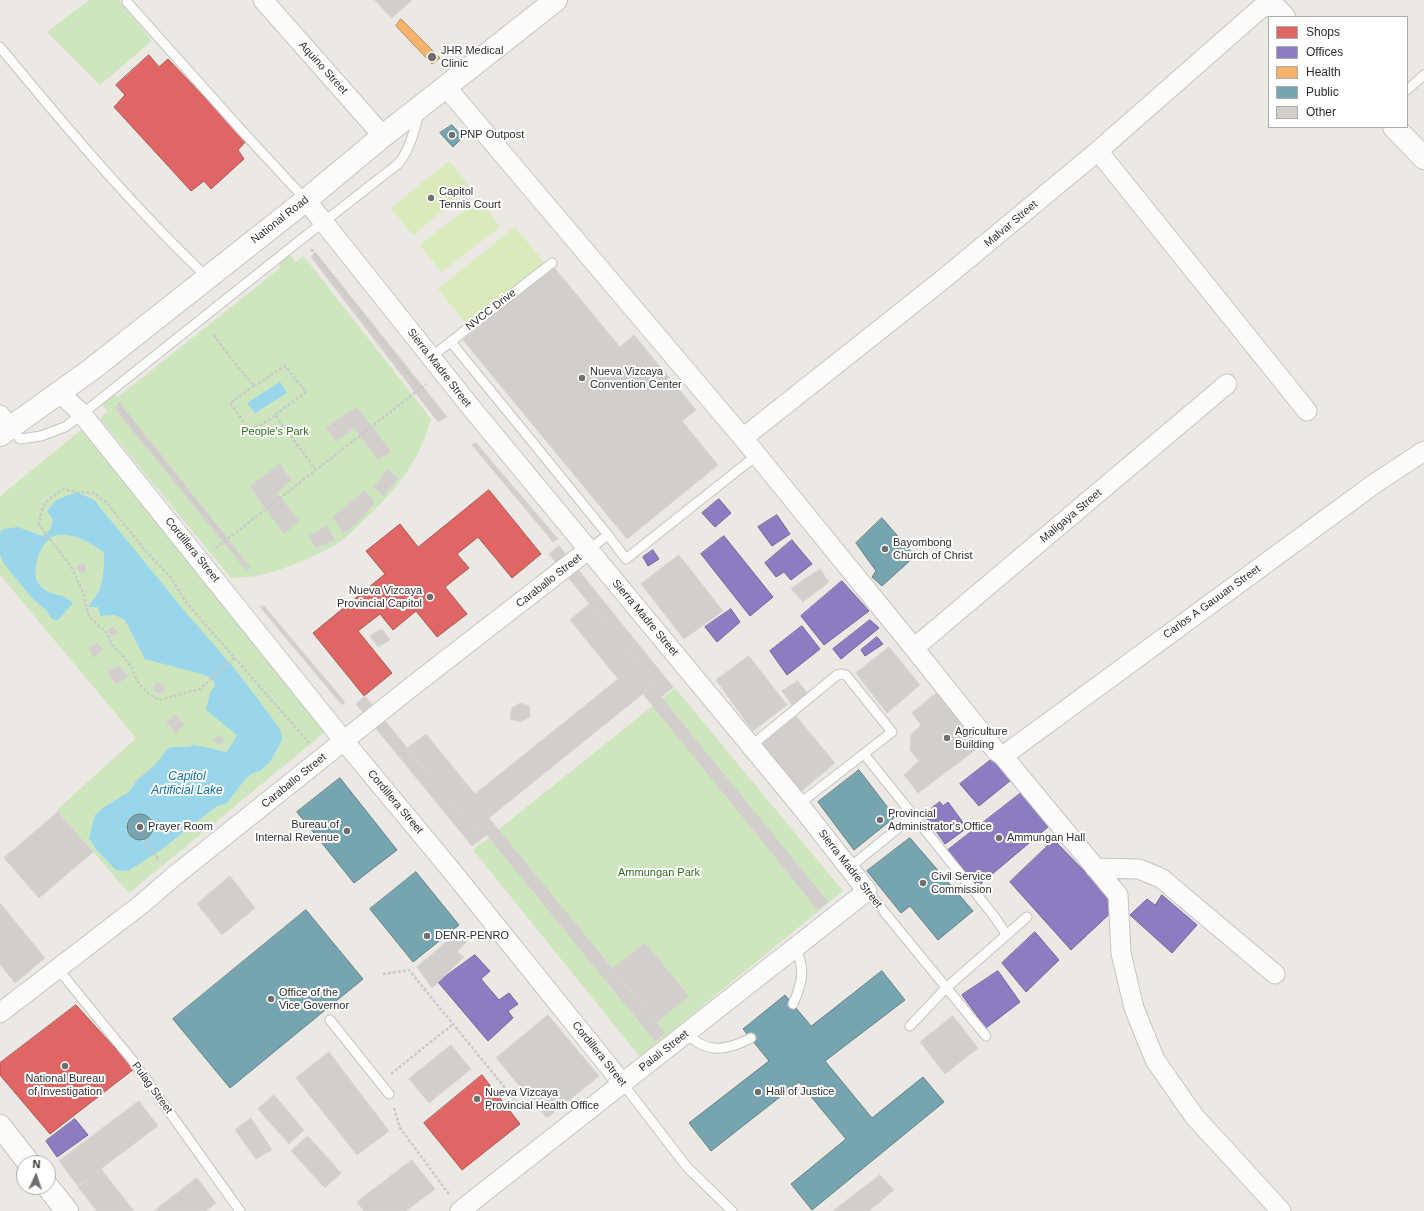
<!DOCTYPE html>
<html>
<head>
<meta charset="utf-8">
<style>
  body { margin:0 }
  #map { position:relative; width:1424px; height:1211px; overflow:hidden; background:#ece8e4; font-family:Helvetica,sans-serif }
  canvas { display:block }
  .legend { position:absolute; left:1268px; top:16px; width:140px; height:112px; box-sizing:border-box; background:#fff; border:1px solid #ababab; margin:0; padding:5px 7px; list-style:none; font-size:12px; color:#2e2e2e }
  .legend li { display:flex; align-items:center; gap:8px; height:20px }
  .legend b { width:20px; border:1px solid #ababab }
  .north { position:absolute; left:16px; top:1155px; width:40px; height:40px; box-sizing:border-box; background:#fff; border:1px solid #ababab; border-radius:50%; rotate:3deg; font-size:11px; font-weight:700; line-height:16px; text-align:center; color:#2e2e2e }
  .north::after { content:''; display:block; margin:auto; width:14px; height:18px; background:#706f6e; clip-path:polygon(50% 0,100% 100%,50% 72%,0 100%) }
</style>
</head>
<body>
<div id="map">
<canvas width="1424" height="1211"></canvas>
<ul class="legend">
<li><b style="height:11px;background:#e06666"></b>Shops</li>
<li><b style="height:11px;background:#8e7cc3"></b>Offices</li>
<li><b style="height:11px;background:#f6b26b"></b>Health</li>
<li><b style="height:11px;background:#76a5af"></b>Public</li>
<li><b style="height:11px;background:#d1cecb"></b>Other</li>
</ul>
<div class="north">N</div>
</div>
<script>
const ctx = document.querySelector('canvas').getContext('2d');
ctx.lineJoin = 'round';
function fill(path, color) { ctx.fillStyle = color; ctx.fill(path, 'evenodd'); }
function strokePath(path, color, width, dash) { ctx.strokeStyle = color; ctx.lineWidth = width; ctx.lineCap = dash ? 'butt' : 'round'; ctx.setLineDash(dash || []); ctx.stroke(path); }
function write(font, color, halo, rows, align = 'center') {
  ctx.font = font + ' Helvetica,sans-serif'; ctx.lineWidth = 4; ctx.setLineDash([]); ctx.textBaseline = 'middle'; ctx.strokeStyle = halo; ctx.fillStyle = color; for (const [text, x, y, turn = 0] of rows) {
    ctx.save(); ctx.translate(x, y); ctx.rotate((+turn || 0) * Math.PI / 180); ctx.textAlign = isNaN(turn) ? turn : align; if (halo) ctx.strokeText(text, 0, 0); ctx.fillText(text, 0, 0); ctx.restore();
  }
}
fill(new Path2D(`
  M89 0H119L152 41 100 85 47 32Z
  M289 254 296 262 303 256 307 260 431 419C419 462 397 489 365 519 355 529 344 540 332 547 313 557 283 570 261 575 252 577 241 577 231 578L100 419 107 411 102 404 114 393 118 397 280 268 278 263Z
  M86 426 330 728 129 893 57 810 136 738 0 575V496Z
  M675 688 843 891 640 1057 473 850Z`), '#cee6be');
fill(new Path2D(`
  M449 161 471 188 413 235 391 208Z
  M479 199 500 227 441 272 420 245Z
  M515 227 546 265 469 327 438 289Z`), '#d9eabb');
fill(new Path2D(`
  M280 382 287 393 255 413 247 403Z
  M77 492 94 500 187 614 235 669 275 722 281 731 282 740 270 762 260 771 253 773 246 778 227 803 217 806 162 849 142 862 128 871 116 870 96 849 89 838 95 815 104 807 129 792 137 780 154 766 168 748 174 747H189L193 745 205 747 226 752 232 744 237 735 206 710 210 693 215 686 212 678 201 674 145 659 125 620 115 615 100 616 98 607H88C91 602 96 597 99 591 104 580 104 565 104 553 92 543 74 533 58 535 42 536 30 570 38 583 44 592 54 594 63 596 66 597 70 601 73 603L58 620 52 619 46 610 33 599 4 564 0 555V533L3 529 18 527 42 536 50 530 53 520 47 511 56 500ZM135 814 146 815 153 823 152 834 144 841 133 839 126 831 127 821Z`), '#99d6ec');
const shops = new Path2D(`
  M149 55 159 67 168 59 246 141 238 150 244 159 211 189 204 181 191 191 114 107 125 95 116 85Z
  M489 490 541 554 512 578 478 537 457 554 469 568 445 587 467 614 437 637 416 611 393 630 380 614 358 631 392 673 364 696 313 633 385 574 366 551 400 524 418 547Z
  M76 1005 134 1069 50 1134 0 1075V1063Z
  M482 1075 520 1124 462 1170 424 1123Z`);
fill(shops, '#e06666');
strokePath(shops, '#ab5555', 1);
const offices = new Path2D(`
  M719 499 731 513 715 527 702 513Z
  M777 515 790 534 772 546 758 527Z
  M724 536 773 597 750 616 701 554Z
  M792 540 812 564 791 580 784 572 776 577 765 563Z
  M653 550 659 559 648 566 643 557Z
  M842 581 869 611 824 645 801 616Z
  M731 609 740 622 717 642 705 627Z
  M870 620 879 628 841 659 833 649Z
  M802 626 820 649 787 675 770 651Z
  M877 637 883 644 865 656 861 650Z
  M992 759 1011 780 979 806 960 784Z
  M1021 793 1048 827 977 887 948 850Z
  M940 802 943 806 948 802 967 828 945 844 926 817 934 812 932 808Z
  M1054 840 1118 906 1071 950 1010 882Z
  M1162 895 1197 925 1172 953 1130 915 1147 899 1155 905Z
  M1035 932 1059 960 1026 992 1002 963Z
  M475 955 490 971 481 979 499 1000 509 993 518 1004 508 1011 513 1018 488 1041 438 982Z
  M998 971 1020 1002 986 1028 962 995Z
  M75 1119 88 1135 57 1157 46 1141Z`);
fill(offices, '#8e7cc3');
strokePath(offices, '#716596', 1);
const health = new Path2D(`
  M401 19 440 58 432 64 396 26Z`);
fill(health, '#f6b26b');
strokePath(health, '#ba8a59', 1);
const public = new Path2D(`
  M452 125 463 137 453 147 440 133Z
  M882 518 915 556 882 586 872 577 876 571 856 543Z
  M859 770 895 817 854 850 818 802Z
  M340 778 397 850 354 883 297 812Z
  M127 827a13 13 0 1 1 26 0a13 13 0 1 1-26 0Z
  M910 838 973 911 938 940 910 906 901 913 867 871Z
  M416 872 459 925 413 962 370 909Z
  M306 910 363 979 230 1088 173 1019Z
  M882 971 905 1000 825 1061 872 1118 923 1077 944 1102 812 1210 791 1184 846 1139 799 1082 711 1151 689 1123 769 1061 743 1029 785 995 811 1026Z`);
fill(public, '#76a5af');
strokePath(public, '#608188', 1);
const building = new Path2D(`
  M375 0H412L392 18Z
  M316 253 447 417 438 422 311 257Z
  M553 266 620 347 634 335 696 410 682 421 718 465 627 539 463 340Z
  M121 404 250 567 246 570 115 409Z
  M357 407 391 452 378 460 354 428 336 441 326 428Z
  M476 443 558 539 553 542 472 445Z
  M280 464 291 480 277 493 299 521 284 534 250 487Z
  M388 470 398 478 383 496 374 487Z
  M365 491 375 502 355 525 343 533 333 517Z
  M327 526 335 540 316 548 309 536Z
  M559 546 673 687 661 697 828 902 818 910 643 694 655 684 549 554Z
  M679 555 723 611 684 639 641 584Z
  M80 564H85L86 571 81 573 77 568Z
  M820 569 829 582 803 602 791 589Z
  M590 604 655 684 474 830 407 748 426 734 475 794 618 679 570 620Z
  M264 606 345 702 342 705 260 607Z
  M113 627 118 632 112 636 108 630Z
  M382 629 390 640 378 647 370 636Z
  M97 643 103 649 93 658 89 648Z
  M889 647 920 685 887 713 856 673Z
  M749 656 787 705 753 731 716 680Z
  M119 666 128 677 116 684 108 672Z
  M798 681 808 694 792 705 782 691Z
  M159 683 164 687 165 691 161 693 155 692 153 688 155 684Z
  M943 688 986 742 918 793 904 775 919 761 910 750 911 735 921 725 912 713Z
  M365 696 474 830 489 818 665 1033 655 1041 487 835 472 846 356 704Z
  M521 703 529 706 530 716 521 722 510 719 512 708Z
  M175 715 184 725 176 733 166 723Z
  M796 716 835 763 798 794 756 748Z
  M217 736H222L224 742 219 745 214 741Z
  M58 812 93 852 39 898 4 858Z
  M230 876 255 908 222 935 197 904Z
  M0 903 45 958 15 983 0 964Z
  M461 930 469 939 457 952 464 957 432 988 417 967Z
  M645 943 689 996 656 1023 612 969Z
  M548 1015 599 1076 547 1118 496 1058Z
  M953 1016 978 1048 945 1074 920 1042Z
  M451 1045 471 1069 429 1103 409 1079Z
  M329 1052 389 1131 357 1155 296 1078Z
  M274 1095 304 1130 289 1144 258 1109Z
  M139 1101 158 1126 78 1186 59 1161Z
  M251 1118 272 1150 256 1159 235 1130Z
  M308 1136 341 1173 325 1188 291 1151Z
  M412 1160 435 1189 406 1211H364L357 1202Z
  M101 1169 134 1211H97L78 1187Z
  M880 1175 894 1190 869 1211H833Z
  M197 1178 216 1203 206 1211H154Z`);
fill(building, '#d1cecb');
strokePath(building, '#d7d4d0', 1);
const service = new Path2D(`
  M127 2 243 132 306 200
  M0 47C66 127 132 206 207 277
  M1407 90 1424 75
  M451 342 608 535 626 559 757 455
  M431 357 552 263
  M11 428 20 439 41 436 65 427 82 414 303 238 398 164C410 150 414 131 419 113
  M588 550 608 535
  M751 746 837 675 842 674 846 675 892 732 799 804
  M864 754 994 916 1006 934
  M850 867 913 816
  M867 891 986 1036
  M58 969 133 1061 240 1211
  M793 1004C802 984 806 968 795 948
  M330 1020 389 1094
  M910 1026 946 988 1027 917
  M687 1033C706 1055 728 1050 751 1038
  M623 1084 687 1167 732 1211`);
const minor = new Path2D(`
  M263 0 383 136
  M446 87 743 438 914 648 996 751 1003 756 1118 895 1121 953 1134 1008 1155 1060 1194 1116 1281 1211
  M1098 151 1307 411
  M306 200 469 405 799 804 867 891 460 1211
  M59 392 82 414 344 741 451 870 623 1084
  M0 415 10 427
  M743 438 941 281 1098 151 1270 0
  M914 648 1227 384
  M1003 756 1374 484 1424 451
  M1095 868 1139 869 1161 878 1275 974
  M0 1013 143 903 173 877 410 688 588 550`);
const tertiary = new Path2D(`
  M1267 0 1284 17
  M1394 127 1424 158
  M0 1126 29 1163
  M48 1187 67 1211`);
const secondary = new Path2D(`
  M0 435 92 369 306 200 383 136 556 0`);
strokePath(service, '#c5c4c5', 11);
strokePath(minor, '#c5c4c5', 21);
strokePath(tertiary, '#c5c4c5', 24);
strokePath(secondary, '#c5c4c5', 24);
strokePath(new Path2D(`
  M311 249 420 389
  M214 335 232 360 254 386 285 366 306 392 275 415 316 470
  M254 386 230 403 250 431 275 416
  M119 403 121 409 157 455 227 540
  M216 548 426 384
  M234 658 200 689 159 700 149 694 137 681 132 668 123 656 112 645 107 633 89 617 83 593 72 568 39 525C41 504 47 500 63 489L77 492 94 493 107 503 144 549 171 578 185 601 309 743
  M144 841 160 861
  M383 974 409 970 519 1105
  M391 1074 453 1024
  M394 1108 400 1128 449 1194`), '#c9c9c8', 2.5, [3, 2]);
strokePath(service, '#fcfcfb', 9);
strokePath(minor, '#fcfcfb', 19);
strokePath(tertiary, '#fcfcfb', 22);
strokePath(secondary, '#fcfcfb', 22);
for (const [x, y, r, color] of [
  [432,57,5,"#706f6e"],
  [452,135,4,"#706f6e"],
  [431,198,4,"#706f6e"],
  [582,378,4,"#706f6e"],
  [885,549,4,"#706f6e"],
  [430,597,4,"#706f6e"],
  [947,738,4,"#706f6e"],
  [880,820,4,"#706f6e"],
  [140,827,4,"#706f6e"],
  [347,831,4,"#706f6e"],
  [999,838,4,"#706f6e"],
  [923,883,4,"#706f6e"],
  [427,936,4,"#706f6e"],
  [271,999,4,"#706f6e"],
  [65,1066,4,"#706f6e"],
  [758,1092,4,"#706f6e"],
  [477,1099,4,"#706f6e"]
]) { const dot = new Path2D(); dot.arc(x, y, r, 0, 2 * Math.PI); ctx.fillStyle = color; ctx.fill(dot); strokePath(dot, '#fff', 1.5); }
write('11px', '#2e2e2e', '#fff', [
  ["JHR Medical",441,51],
  ["Clinic",441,64],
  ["PNP Outpost",460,135],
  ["Capitol",439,192],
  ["Tennis Court",439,205],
  ["Nueva Vizcaya",590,372],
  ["Convention Center",590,385],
  ["Bayombong",893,543],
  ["Church of Christ",893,556],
  ["Nueva Vizcaya",422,591,"right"],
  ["Provincial Capitol",422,604,"right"],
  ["Agriculture",955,732],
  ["Building",955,745],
  ["Provincial",888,814],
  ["Administrator's Office",888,827],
  ["Bureau of",339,825,"right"],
  ["Internal Revenue",339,838,"right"],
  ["Prayer Room",148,827],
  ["Ammungan Hall",1007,838],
  ["Civil Service",931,877],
  ["Commission",931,890],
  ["DENR-PENRO",435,936],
  ["Office of the",279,993],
  ["Vice Governor",279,1006],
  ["National Bureau",65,1079,"center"],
  ["of Investigation",65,1092,"center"],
  ["Hall of Justice",766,1092],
  ["Nueva Vizcaya",485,1093],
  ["Provincial Health Office",485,1106]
], 'left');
write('11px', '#2e2e2e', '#fff', [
  ["Aquino Street",323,68,48],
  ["National Road",280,220,-38],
  ["Malvar Street",1011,224,-40],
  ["NVCC Drive",491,310,-38],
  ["Sierra Madre Street",439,368,52],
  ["Maligaya Street",1071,516,-40],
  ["Cordillera Street",192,550,51],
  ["Caraballo Street",549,581,-38],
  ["Carlos A Gauuan Street",1212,602,-36],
  ["Sierra Madre Street",645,618,50],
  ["Caraballo Street",294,781,-39],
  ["Cordillera Street",395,802,50],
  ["Sierra Madre Street",850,869,52],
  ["Palali Street",664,1051,-38],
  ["Cordillera Street",599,1054,51],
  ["Pulag Street",152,1088,54]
]);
write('11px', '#2c6e1b', '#fff', [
  ["People's Park",275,432],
  ["Ammungan Park",659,873]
]);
write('italic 12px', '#0d6fa3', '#fff', [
  ["Capitol",187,777],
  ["Artificial Lake",187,791]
]);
</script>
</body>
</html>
